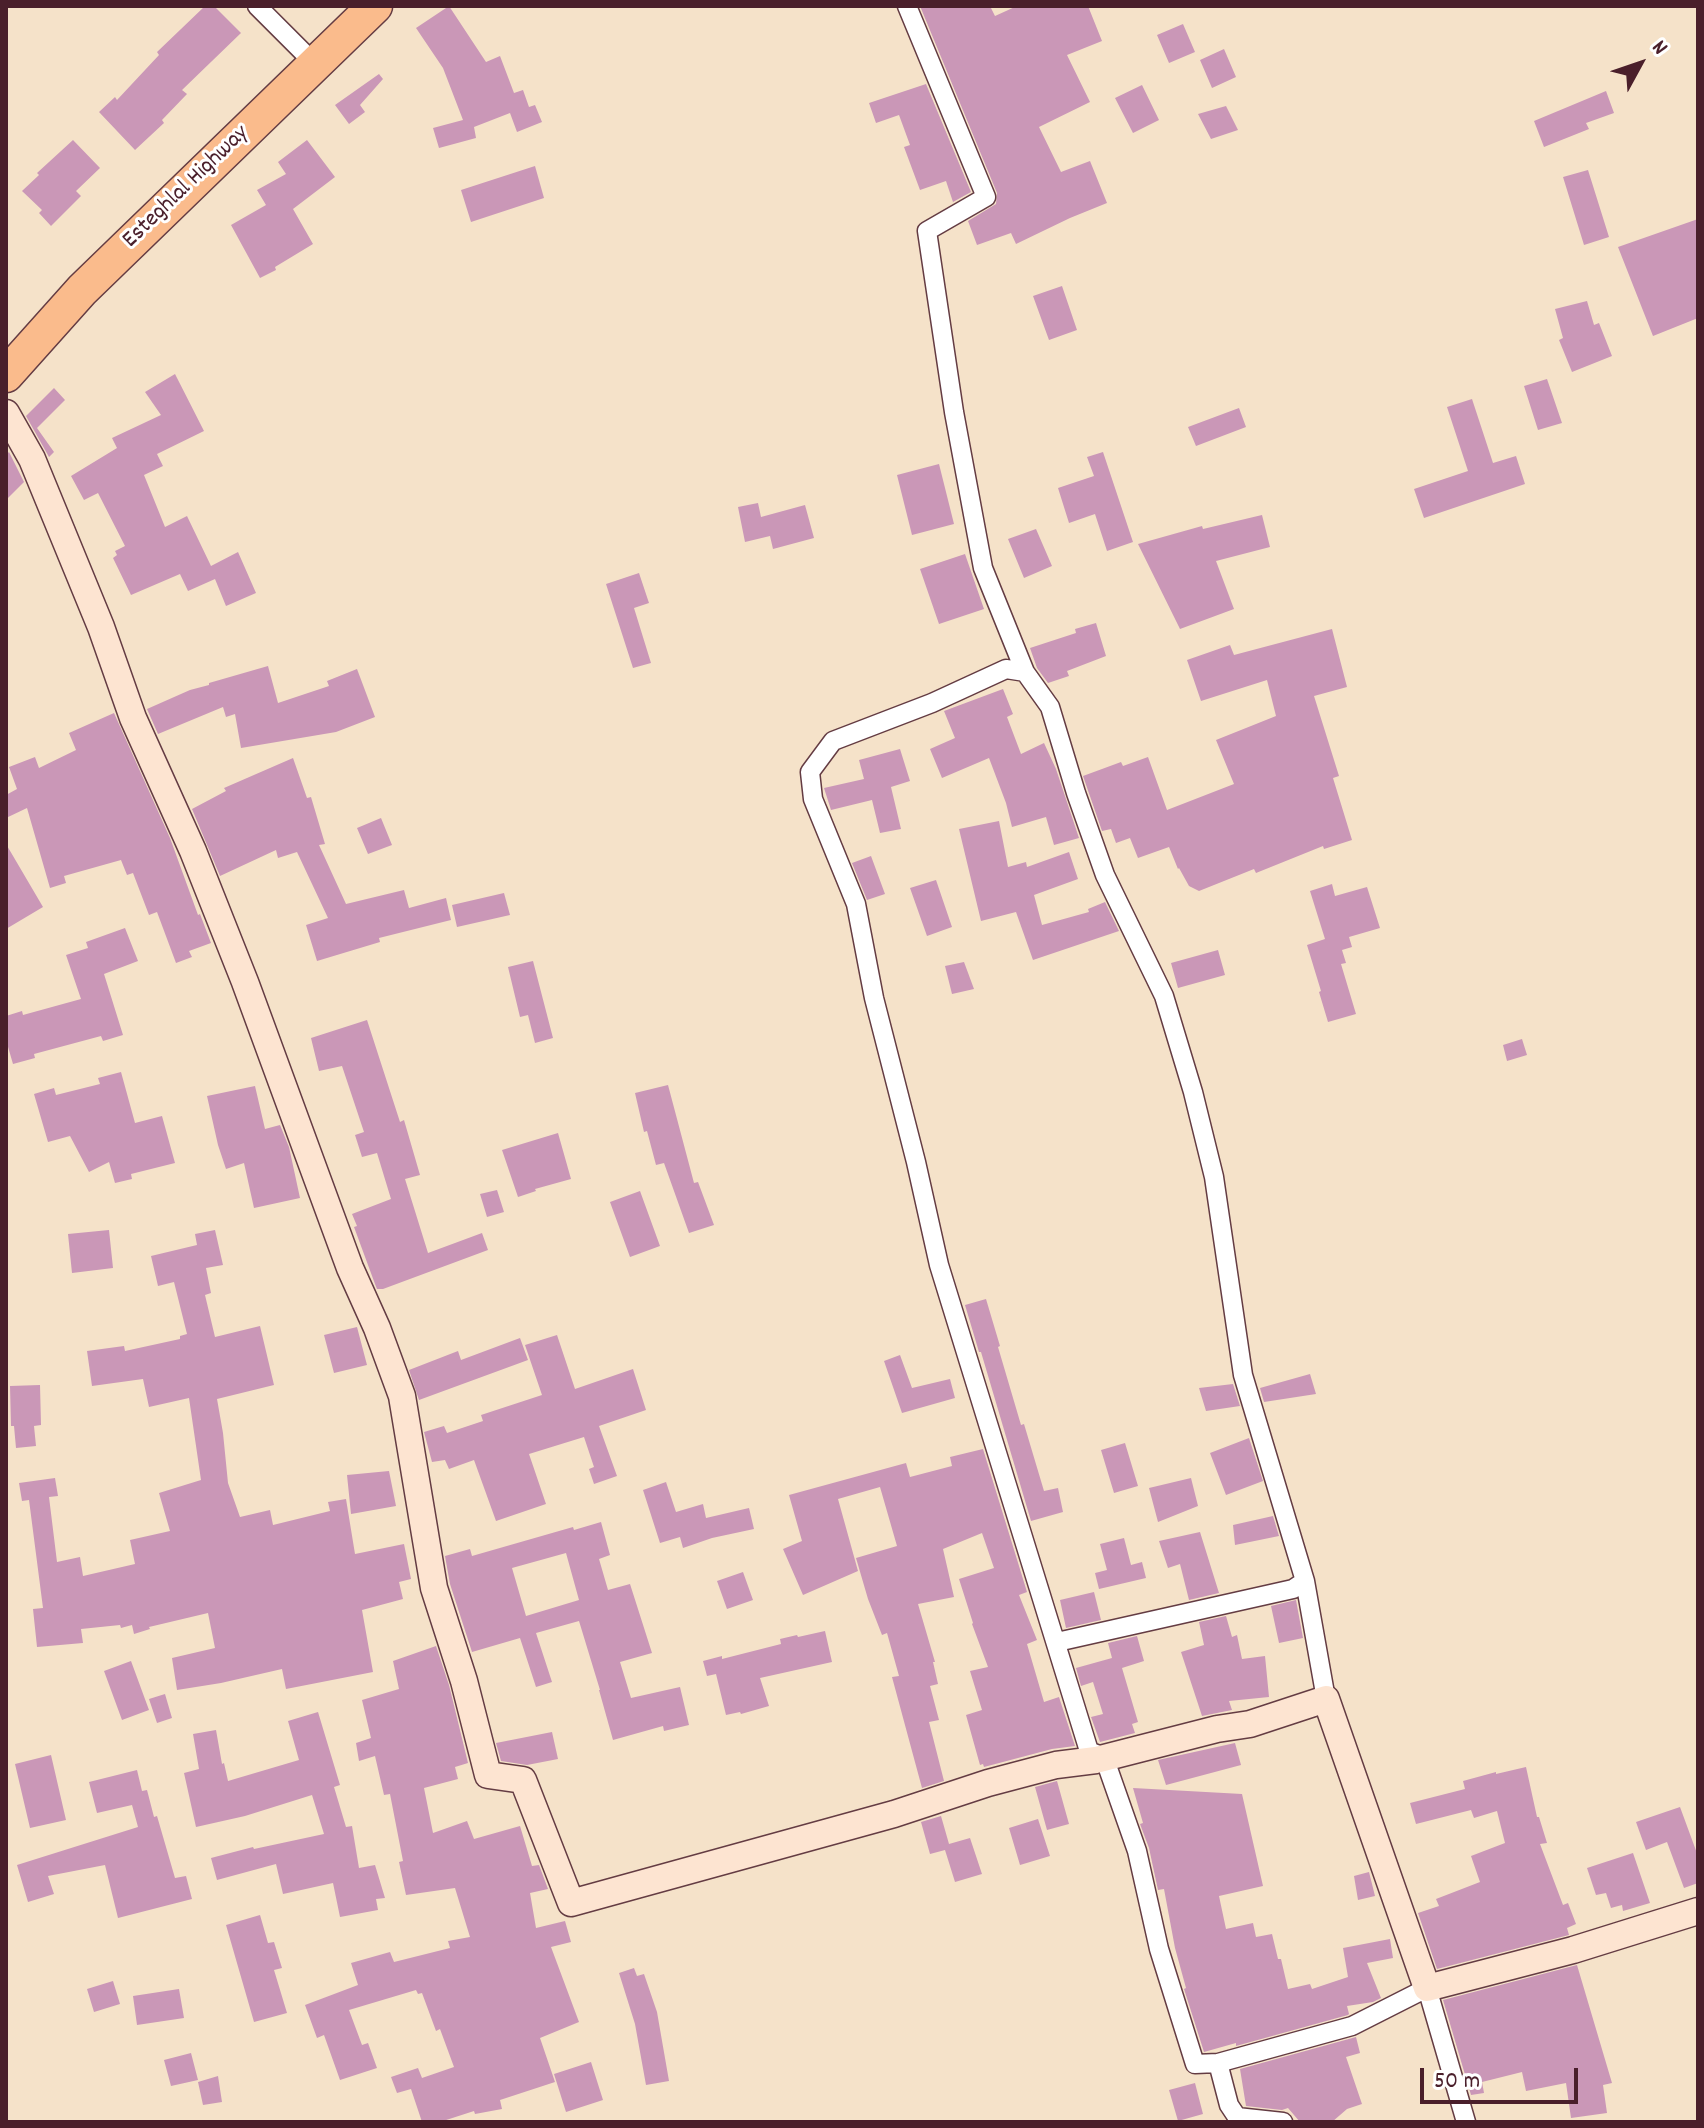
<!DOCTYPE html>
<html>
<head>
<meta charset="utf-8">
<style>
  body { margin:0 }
  #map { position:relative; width:1704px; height:2128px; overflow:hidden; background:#f5e2c9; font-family:Dekko,sans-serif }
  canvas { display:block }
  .frame { position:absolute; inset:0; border:8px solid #4a1f2b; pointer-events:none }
  .north { position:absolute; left:1600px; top:24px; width:80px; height:80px; -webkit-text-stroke:6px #fff; paint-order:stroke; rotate:50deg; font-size:22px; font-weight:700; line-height:32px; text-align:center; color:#4a1f2b }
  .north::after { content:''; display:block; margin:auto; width:28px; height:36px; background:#4a1f2b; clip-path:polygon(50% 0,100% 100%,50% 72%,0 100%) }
  .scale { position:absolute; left:1420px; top:2068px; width:158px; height:36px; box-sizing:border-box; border:4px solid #4a1f2b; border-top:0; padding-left:10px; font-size:24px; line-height:28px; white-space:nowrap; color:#4a1f2b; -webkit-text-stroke:6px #fff; paint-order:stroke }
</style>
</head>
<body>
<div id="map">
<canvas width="1704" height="2128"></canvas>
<div class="frame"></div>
<div class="north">N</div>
<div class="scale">50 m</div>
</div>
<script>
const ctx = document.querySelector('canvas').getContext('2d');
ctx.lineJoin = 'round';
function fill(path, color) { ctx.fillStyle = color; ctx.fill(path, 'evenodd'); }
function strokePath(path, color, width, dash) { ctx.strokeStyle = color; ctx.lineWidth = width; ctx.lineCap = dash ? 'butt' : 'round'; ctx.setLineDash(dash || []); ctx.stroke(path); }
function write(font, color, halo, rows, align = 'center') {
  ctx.font = font + ' Dekko,sans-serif'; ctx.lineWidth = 6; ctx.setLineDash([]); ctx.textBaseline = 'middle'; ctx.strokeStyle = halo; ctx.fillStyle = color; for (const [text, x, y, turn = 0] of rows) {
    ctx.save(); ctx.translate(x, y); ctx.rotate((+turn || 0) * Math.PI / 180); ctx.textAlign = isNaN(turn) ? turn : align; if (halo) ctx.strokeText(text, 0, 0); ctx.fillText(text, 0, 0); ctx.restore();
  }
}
fill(new Path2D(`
  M205 6H214L241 33 182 90 187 94 162 120 164 123 135 150 99 112 115 97 117 100 159 55 157 52Z
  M449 6 486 62 500 56 514 93 523 90 529 107 535 105 542 122 517 132 510 113 474 127 476 138 439 148 433 128 463 120 443 68 416 28Z
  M920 6H990L995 16 1017 6H1088L1102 41 1067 55 1090 102 1039 127 1061 172 1090 161 1107 203 1070 218 1016 244 1011 233 977 245 968 221 996 204 997 193Z
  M1183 24 1195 52 1169 63 1157 35Z
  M1224 49 1236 77 1212 88 1200 60Z
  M379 74 383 79 360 105 365 112 349 124 335 105Z
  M926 84 971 192 953 202 946 181 920 190 904 147 910 145 899 115 876 123 869 103Z
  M1142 85 1159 120 1133 133 1115 98Z
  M1606 91 1614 113 1586 123 1589 129 1544 147 1534 121Z
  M1226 106 1238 130 1211 139 1198 114Z
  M73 140 100 168 76 191 81 196 51 226 39 213 42 210 22 191 39 175 37 173Z
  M307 140 335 177 293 209 313 244 275 267 276 270 260 278 231 225 266 205 257 190 286 174 278 162Z
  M535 166 544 198 471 222 461 190Z
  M1588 170 1609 237 1584 245 1563 177Z
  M1698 219V318L1653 336 1618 247Z
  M1062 286 1077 330 1049 340 1033 296Z
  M1587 301 1594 325 1599 323 1612 356 1572 372 1559 340 1563 338 1555 309Z
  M175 374 204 431 157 454 163 466 144 475 165 527 187 516 211 566 238 552 256 593 226 606 215 579 188 591 180 574 131 595 113 558 117 555 115 551 125 546 98 493 84 500 71 476 117 448 112 438 161 415 145 392Z
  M1547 379 1562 423 1538 430 1524 386Z
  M54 388 65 400 37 428 54 452 49 457 26 416Z
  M1472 399 1493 463 1516 456 1525 484 1424 518 1414 489 1468 471 1447 407Z
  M1239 408 1246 427 1196 446 1188 427Z
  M9 452 24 482 6 500V455Z
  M1103 452 1133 542 1107 551 1095 514 1069 523 1058 488 1094 476 1087 457Z
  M939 464 954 524 912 535 897 475Z
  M758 503 761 517 805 505 814 538 773 549 770 536 745 542 738 507Z
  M1262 515 1270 547 1216 561 1234 609 1180 629 1138 544 1202 526 1203 529Z
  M1036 529 1052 566 1024 578 1008 539Z
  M965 554 984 609 939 624 920 569Z
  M639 573 649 603 634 608 651 663 633 668 606 584Z
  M1096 623 1106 656 1067 671 1069 676 1048 683 1037 668 1030 648 1076 633 1075 629Z
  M1332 629 1347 687 1314 696 1339 776 1333 778 1352 840 1324 849 1323 846 1256 873 1254 869 1199 891 1189 886 1179 868 1178 869 1169 847 1138 858 1130 838 1116 843 1111 829 1102 831 1083 776 1121 762 1123 766 1148 757 1167 810 1234 784 1216 740 1276 716 1267 680 1201 701 1187 660 1230 645 1234 655Z
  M268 666 278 703 329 686 327 681 357 669 375 717 336 732 241 748 235 714 226 717 223 707 158 734 147 709 190 690 209 685V683Z
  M1003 689 1013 714 1007 717 1021 754 1044 743 1056 769 1079 838 1054 845 1046 817 1012 827 1006 803 989 758 942 778 930 749 955 738 944 711Z
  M114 713 170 838 198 915 200 914 211 943 189 951 192 957 176 963 157 912 149 915 133 873 127 875 121 860 64 876 66 883 50 888 27 808 6 818V795L17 789 9 767 35 757 39 768 76 750 69 733Z
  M900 749 910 781 891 787 901 829 880 833 872 800 831 810 824 788 864 779 859 760Z
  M293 758 307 798 311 797 325 844 319 845 346 904 404 890 409 908 446 898 451 920 379 938 380 942 317 961 306 925 328 918 297 852 278 858 276 850 220 876 192 809 226 791 224 788Z
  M381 818 392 845 368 854 357 828Z
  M999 821 1008 867 1026 862 1027 867 1069 852 1078 879 1034 895 1042 925 1089 912 1088 909 1105 902 1119 931 1033 960 1016 912 981 921 959 829Z
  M6 844 43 907 6 929Z
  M871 856 885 894 867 900 852 863Z
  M936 880 952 927 927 936 910 888Z
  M1332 884 1335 896 1367 887 1380 928 1349 937 1352 947 1342 950 1346 963 1341 964 1356 1014 1328 1022 1319 992 1321 991 1307 945 1325 939 1310 891Z
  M504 893 510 915 457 927 452 905Z
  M125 928 138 961 104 974 123 1035 103 1041 101 1036 34 1054 35 1058 13 1064 6 1040V1016L22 1011 23 1015 81 999 66 955 88 948 86 942Z
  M1218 950 1225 975 1178 988 1171 963Z
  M533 961 553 1038 535 1043 528 1015 520 1017 508 967Z
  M964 962 974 989 952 994 945 966Z
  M367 1020 400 1122 404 1120 420 1175 405 1179 428 1253 482 1233 488 1250 383 1289H377L375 1284 354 1227 357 1226 352 1214 391 1199 377 1153 362 1157 355 1135 364 1132 342 1066 319 1071 311 1038Z
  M1522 1039 1527 1055 1507 1061 1503 1045Z
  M121 1072 135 1123 162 1116 175 1163 131 1174 132 1179 115 1183 109 1162 89 1172 70 1136 48 1142 34 1094 54 1088 56 1095 100 1084 98 1078Z
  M668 1085 694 1183 698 1182 714 1225 689 1233 664 1163 656 1165 647 1131 644 1132 635 1093Z
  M255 1086 265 1129 280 1125 289 1147 300 1198 254 1208 244 1163 226 1169 218 1145 207 1096Z
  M558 1133 571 1179 535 1189 536 1191 518 1197 502 1150Z
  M497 1190 504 1212 487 1217 480 1194Z
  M640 1191 660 1246 630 1257 610 1202Z
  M109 1230 113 1268 72 1273 68 1234Z
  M215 1230 223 1265 206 1268 211 1293 205 1295 215 1337 260 1326 274 1385 217 1399 223 1433 228 1483 240 1517 270 1510 273 1525 330 1511 328 1502 346 1499 355 1554 404 1544 411 1579 399 1582 403 1599 362 1610 373 1672 286 1689 282 1669 221 1683 177 1690 172 1658 215 1648 208 1613 149 1627 150 1629 134 1634 132 1625 121 1628 120 1625 81 1629 83 1643 37 1647 33 1609 43 1608 29 1500 22 1501 19 1483 55 1478 58 1496 49 1497 57 1562 80 1557 83 1576 135 1564 130 1540 170 1531 159 1493 201 1480 189 1398 149 1407 143 1379 92 1386 87 1351 124 1346 125 1351 180 1339V1336L187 1334 174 1282 158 1286 151 1256 197 1245 195 1234Z
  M986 1299 1000 1346 998 1347 1021 1425 1024 1424 1044 1491 1058 1488 1063 1512 1031 1521 981 1352H979L965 1305Z
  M357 1327 367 1365 334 1373 324 1335Z
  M557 1335 575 1389 633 1369 646 1410 599 1426 617 1476 594 1484 589 1469 594 1467 584 1437 529 1454 546 1504 496 1521 474 1460 449 1469 445 1460 432 1462 424 1432 444 1426 447 1433 483 1421 481 1415 542 1395 525 1345Z
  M520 1338 528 1360 419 1400 409 1370 458 1351 461 1360Z
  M900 1355 912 1388 950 1379 955 1398 902 1413 884 1361Z
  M1310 1374 1316 1394 1264 1402 1260 1388Z
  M1233 1384 1240 1406 1206 1411 1199 1388Z
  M40 1385 41 1425 34 1426 36 1446 16 1448 14 1426H11L10 1386Z
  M1249 1438 1263 1481 1226 1495 1210 1453Z
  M1125 1443 1138 1486 1114 1493 1101 1450Z
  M983 1449 1027 1592 1019 1595 1037 1640 1027 1644 1044 1702 1059 1697 1075 1746 1052 1749 984 1767 983 1764 980 1765 966 1715 982 1710 970 1671 988 1667 972 1624 973 1623 959 1579 994 1568 982 1533 943 1549 954 1597 918 1604 935 1662H933L938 1684 930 1686 939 1720 929 1722 944 1781 922 1788 892 1677 899 1676 887 1633 882 1635 868 1599 856 1558 897 1546 880 1487 838 1499 858 1571 803 1595 783 1549 802 1541 789 1495 906 1463 910 1477 952 1466 950 1457Z
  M389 1471 396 1506 351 1514 347 1475Z
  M1191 1478 1198 1506 1158 1522 1149 1488Z
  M666 1482 676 1512 703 1504 706 1518 749 1508 754 1529 712 1538 683 1548 680 1537 660 1543 643 1490Z
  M1273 1516 1279 1536 1235 1545 1233 1525Z
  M601 1522 610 1555 599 1559 608 1590 630 1584 652 1653 620 1662 631 1698 680 1687 689 1725 664 1731 663 1726 613 1740 599 1690H600L579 1621 536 1633 552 1682 536 1687 520 1638 472 1652 450 1584 445 1556 470 1549 472 1556 573 1527 574 1530ZM566 1553 579 1600 526 1616 512 1568Z
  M1200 1532 1219 1593 1189 1600 1180 1564 1168 1568 1159 1541Z
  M1124 1538 1131 1565 1142 1562 1146 1578 1099 1589 1095 1573 1107 1570 1100 1544Z
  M743 1572 753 1600 727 1609 717 1581Z
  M1094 1592 1101 1620 1066 1628 1060 1600Z
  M1296 1600 1303 1638 1279 1643 1271 1606Z
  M1226 1616 1232 1637 1237 1635 1242 1659 1265 1656 1269 1697 1229 1701 1232 1710 1202 1716 1181 1652 1204 1645 1199 1622Z
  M825 1631 832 1662 760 1678 769 1706 741 1714 740 1712 726 1715 716 1674 707 1676 703 1661 722 1656V1659L781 1644 780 1639 797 1635 798 1637Z
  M1137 1636 1144 1661 1122 1668 1138 1722 1132 1724 1135 1733 1100 1742 1091 1717 1103 1714 1093 1682 1081 1686 1076 1668 1112 1658 1108 1643Z
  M436 1646 449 1685 468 1763 455 1767 458 1779 424 1788 433 1833 467 1821 474 1839 520 1826 532 1866 539 1865 548 1889 530 1893 536 1928 565 1921 571 1942 551 1947 579 2022 540 2038 555 2082 500 2100 502 2109 475 2114 474 2111 440 2122H422L411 2089 397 2093 391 2077 418 2068 422 2078 454 2067 440 2029 436 2031 422 1993 418 1994 416 1990 349 2010 362 2045 368 2043 377 2068 340 2080 324 2035 317 2038 305 2005 358 1985 351 1963 390 1952 394 1962 450 1948 448 1941 470 1937 455 1888 406 1895 399 1862 403 1861 390 1794 384 1795 375 1756 359 1761 356 1743 371 1738 362 1700 399 1689 393 1661Z
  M131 1661 149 1710 122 1720 104 1671Z
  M165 1694 172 1718 157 1723 149 1699Z
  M318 1712 340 1785 334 1787 346 1827 352 1826 359 1868 375 1865 385 1898 376 1899 378 1910 340 1917 333 1883 283 1894 276 1864 217 1880 211 1858 253 1847 254 1849 324 1834 312 1795 245 1816 196 1827 184 1773 199 1769 193 1734 216 1730 222 1764 224 1763 228 1781 299 1760 288 1721Z
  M552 1732 558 1759 527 1765 501 1761 496 1743Z
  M1235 1743 1241 1765 1166 1785 1158 1760Z
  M51 1755 66 1820 30 1828 15 1764Z
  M1526 1767 1537 1817H1539L1547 1843 1540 1844 1563 1905 1568 1903 1576 1924 1567 1928 1569 1935 1437 1969 1418 1913 1439 1906 1436 1899 1480 1882 1471 1856 1505 1843 1497 1811 1474 1818 1471 1810 1416 1824 1410 1803 1465 1789 1463 1781 1496 1772V1774Z
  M137 1770 142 1791 147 1790 154 1817 157 1816 175 1878 186 1876 192 1899 118 1918 105 1865 48 1876 54 1894 28 1902 17 1865 138 1827 132 1805 97 1813 89 1782Z
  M1057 1781 1069 1824 1047 1830 1035 1787Z
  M1133 1788 1242 1794 1263 1886 1219 1896 1226 1929 1253 1923 1256 1937 1272 1934 1278 1959H1281L1288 1989 1310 1984 1312 1989 1348 1977 1343 1948 1390 1939 1393 1958 1367 1963 1381 1998 1373 2002 1347 2006 1349 2014 1348 2015 1236 2046V2043L1204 2052 1184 1989 1186 1988 1175 1948 1164 1889 1158 1890 1149 1848 1140 1824 1143 1823Z
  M1680 1807 1698 1856V1883L1684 1888 1667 1842 1646 1850 1636 1822Z
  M941 1816 949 1844 970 1838 982 1874 955 1882 945 1850 930 1854 921 1822Z
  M1038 1819 1050 1856 1020 1865 1009 1828Z
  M1633 1853 1650 1903 1623 1911 1622 1905 1611 1908 1606 1893 1596 1895 1587 1868Z
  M1369 1872 1375 1896 1358 1900 1354 1876Z
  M260 1915 268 1943 274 1942 282 1968 274 1970 287 2013 254 2022 226 1925Z
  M1577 1965 1612 2083 1603 2085 1607 2113 1571 2118 1566 2083 1526 2091 1522 2072 1482 2082 1484 2093 1471 2095 1443 2000Z
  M634 1968 637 1976 644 1974 657 2012 669 2081 646 2085 635 2024 619 1973Z
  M113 1981 120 2004 94 2012 87 1989Z
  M179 1989 184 2018 137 2025 133 1996Z
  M1356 2037 1360 2053 1346 2057 1362 2104 1347 2109 1332 2122H1300L1288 2108 1282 2110 1246 2106 1240 2069Z
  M191 2053 198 2080 171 2086 164 2060Z
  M591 2062 603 2100 566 2112 554 2074Z
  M218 2076 222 2102 203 2105 198 2082Z
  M1195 2083 1203 2114 1178 2121 1169 2090Z`), '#ca97b7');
const street = new Path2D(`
  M257 6 315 64
  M907 6 986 197 927 231 954 412 983 568 1025 672 1050 707 1076 793 1105 875 1164 996 1193 1092 1214 1177 1243 1375 1305 1581 1326 1699
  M1025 672 1006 669 932 703 833 741 810 772 813 799 856 904 874 998 916 1162 939 1265 1089 1751 1104 1757 1137 1851 1159 1949 1195 2064 1218 2063 1229 2105 1237 2117 1283 2122
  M1057 1642 1293 1589 1305 1581
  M1218 2063 1352 2026 1427 1988 1466 2122`);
const secondary = new Path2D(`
  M6 413 32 459 101 627 133 718 193 851 245 982 350 1268 377 1328 402 1396 434 1588 464 1681 488 1775 523 1780 571 1903 894 1814 988 1783 1056 1765 1096 1760 1217 1729 1250 1724 1326 1699 1427 1988 1573 1950 1698 1911`);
const highway = new Path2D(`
  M6 375 82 290 375 6`);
strokePath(street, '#643c43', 21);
strokePath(secondary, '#643c43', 29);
strokePath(highway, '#643c43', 37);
strokePath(street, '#fff', 18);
strokePath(secondary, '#fde4d1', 26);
strokePath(highway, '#fabb8c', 34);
write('24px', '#4a1f2b', '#fff', [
  ["Esteghlal Highway",187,188,-44]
]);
</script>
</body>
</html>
